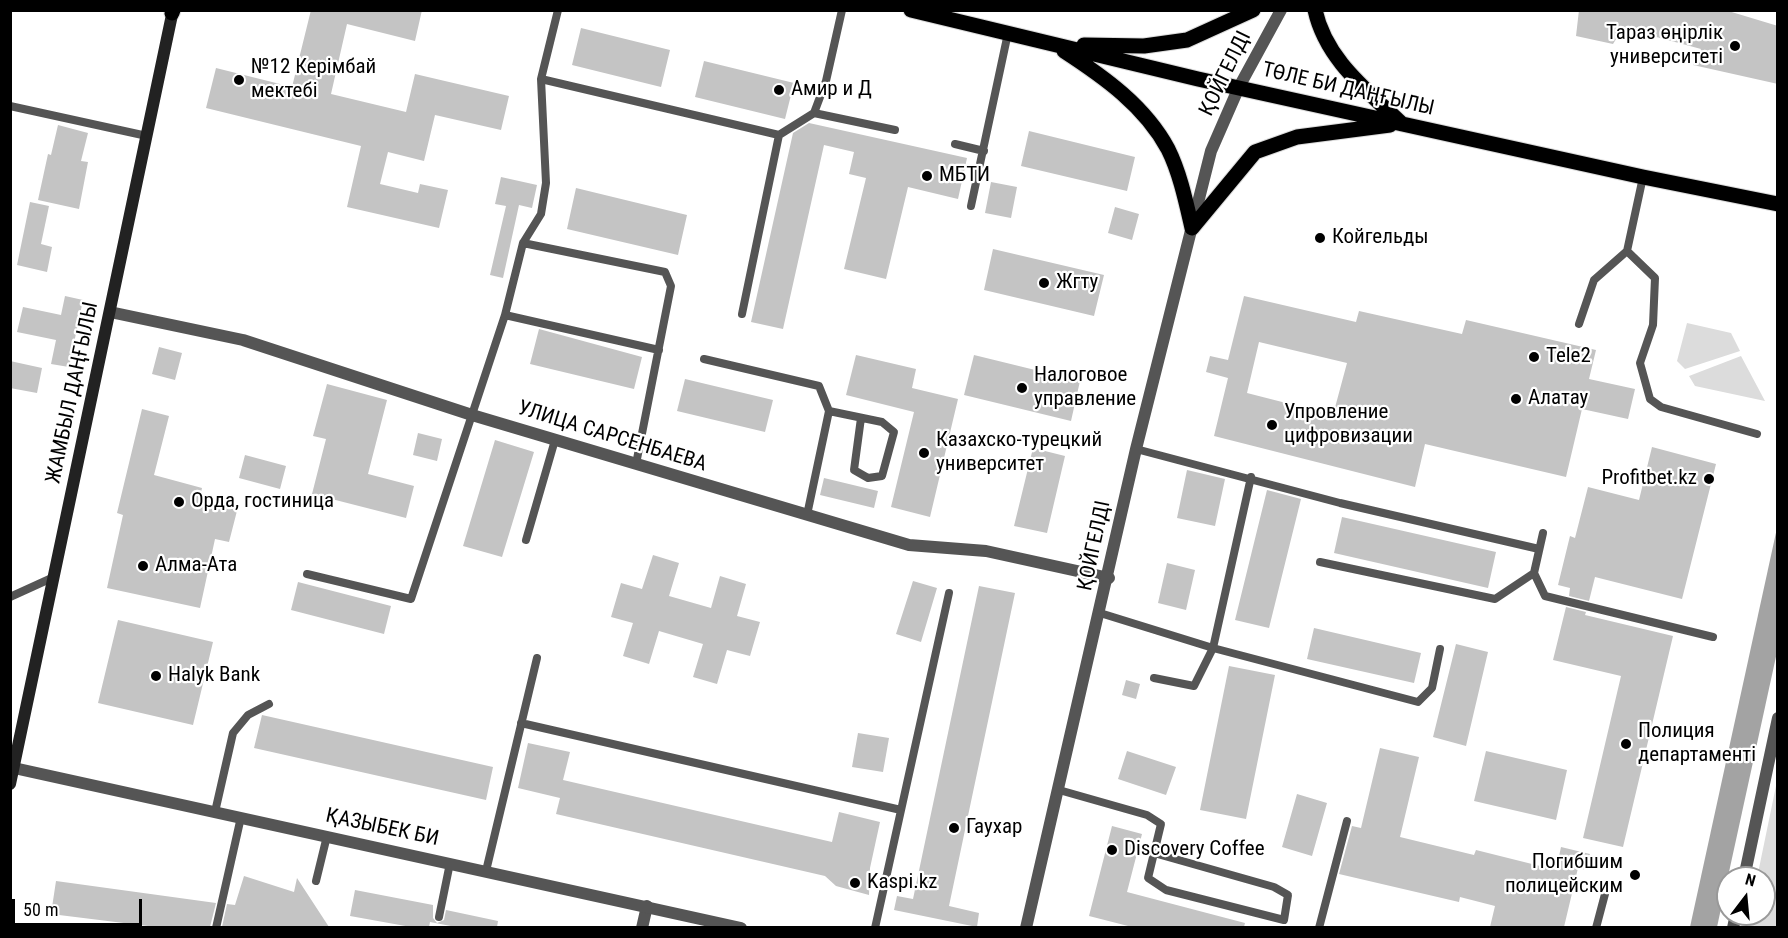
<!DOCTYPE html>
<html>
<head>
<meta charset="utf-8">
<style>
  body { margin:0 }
  #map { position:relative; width:1788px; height:938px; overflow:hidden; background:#fff; font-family:"Roboto Condensed",sans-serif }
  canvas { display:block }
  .frame { position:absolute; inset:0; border:12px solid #000; pointer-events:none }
  .north { position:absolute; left:1716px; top:866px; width:60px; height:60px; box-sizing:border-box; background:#fff; border:2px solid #999; border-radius:50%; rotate:16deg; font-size:16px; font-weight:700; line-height:24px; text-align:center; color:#000 }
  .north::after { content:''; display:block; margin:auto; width:21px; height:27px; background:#000; clip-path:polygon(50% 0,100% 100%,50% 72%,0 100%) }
  .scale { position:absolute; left:12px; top:899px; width:130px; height:27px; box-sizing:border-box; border:3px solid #000; border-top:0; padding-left:8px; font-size:18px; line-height:21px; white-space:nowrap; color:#000; -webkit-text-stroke:4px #fff; paint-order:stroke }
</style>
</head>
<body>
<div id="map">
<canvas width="1788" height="938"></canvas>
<div class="frame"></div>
<div class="north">N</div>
<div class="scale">50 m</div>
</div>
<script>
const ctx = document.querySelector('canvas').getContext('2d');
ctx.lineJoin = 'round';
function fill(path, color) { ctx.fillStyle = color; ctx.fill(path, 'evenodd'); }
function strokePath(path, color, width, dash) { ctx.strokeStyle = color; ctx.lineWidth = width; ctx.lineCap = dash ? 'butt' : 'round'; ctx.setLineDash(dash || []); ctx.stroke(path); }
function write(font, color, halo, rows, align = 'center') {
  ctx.font = font + ' "Roboto Condensed",sans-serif'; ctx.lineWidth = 4.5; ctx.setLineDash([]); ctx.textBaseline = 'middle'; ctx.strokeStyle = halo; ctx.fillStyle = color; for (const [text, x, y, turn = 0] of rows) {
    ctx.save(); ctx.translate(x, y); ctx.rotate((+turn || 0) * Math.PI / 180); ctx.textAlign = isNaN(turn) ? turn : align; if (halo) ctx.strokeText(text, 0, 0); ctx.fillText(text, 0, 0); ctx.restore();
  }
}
fill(new Path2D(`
  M1687 323 1731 333 1740 351 1685 369 1677 361Z
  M1741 356 1765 401 1695 386 1689 376Z
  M1777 781V927H1746L1749 914H1764V878H1757Z`), '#dcdcdc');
fill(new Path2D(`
  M1777 528V652L1717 927H1690Z`), '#a3a3a3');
fill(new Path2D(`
  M311 10H422L415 41 347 24 331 94 406 112 415 74 509 96 501 130 435 115 424 161 388 152 380 184 418 193 420 184 448 190 439 228 347 207 361 146 206 108 216 68 292 87Z
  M1579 10H1725L1778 26V84L1693 65 1701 49 1623 28 1613 44 1576 36Z
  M581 28 670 50 661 87 572 65Z
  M704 61 794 83 785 119 695 97Z
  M809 123 967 158 958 199 908 187 886 279 844 269 866 178 849 174 854 152 824 145 783 329 751 322 793 133Z
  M58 125 88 133 81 161 88 162 79 209 38 200 48 154 51 155Z
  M1029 131 1135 157 1127 191 1021 166Z
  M501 177 537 185 532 208 519 205 503 278 490 275 506 206 495 204Z
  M991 182 1017 187 1011 218 985 213Z
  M576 188 687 215 678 255 567 229Z
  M30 202 49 206 41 244 52 247 47 272 17 265Z
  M1115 207 1139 214 1132 240 1108 233Z
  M993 249 1104 275 1094 316 984 290Z
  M65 296 83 300 69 367 51 364 56 340 17 332 23 307 61 315Z
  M1244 296 1356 322 1359 311 1462 334 1466 320 1596 350 1589 379 1635 389 1628 419 1582 409 1566 477 1425 444 1415 487 1214 436 1228 378 1206 372 1210 356 1228 360ZM1259 342 1347 363 1333 415 1247 393Z
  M539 329 642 357 634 389 530 364Z
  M159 347 182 353 175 380 152 374Z
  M856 355 916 369 912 388 958 399 930 517 891 507 914 412 846 395Z
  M974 355 1080 381 1071 421 964 395Z
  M10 361 42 368 37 393 10 388Z
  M685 379 773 400 765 432 677 411Z
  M327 384 387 400 368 474 414 486 406 518 312 494 326 439 313 436Z
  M142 409 169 416 154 475 202 488 200 497 238 507 229 542 215 539 200 608 107 588 123 515 117 513Z
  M418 433 442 439 437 461 413 455Z
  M495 440 534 452 502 557 463 546Z
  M1652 447 1716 464 1682 599 1595 577 1589 601 1569 596 1570 588 1558 585 1570 536 1575 538 1588 487 1639 500Z
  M1033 448 1065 456 1047 533 1014 526Z
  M245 455 286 466 280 489 239 478Z
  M1187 470 1225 479 1215 526 1177 518Z
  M824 478 878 491 874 508 820 495Z
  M1267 490 1301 499 1269 628 1235 620Z
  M1342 517 1496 552 1488 588 1334 553Z
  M653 555 679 563 669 596 711 608 720 576 746 584 737 616 760 622 750 656 727 650 717 684 693 677 703 644 659 631 649 664 623 656 633 623 611 617 621 583 642 589Z
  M1167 563 1195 570 1186 610 1158 603Z
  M913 581 937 588 921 642 896 634Z
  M298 582 391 606 384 634 291 610Z
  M979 586 1015 593 949 906 979 913 977 927 894 910 897 896 913 899Z
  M1566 607 1586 612 1585 615 1673 636 1623 847 1583 838 1621 676 1553 660Z
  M118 620 213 642 193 725 98 703Z
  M1314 628 1421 653 1414 683 1307 659Z
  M1456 644 1488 652 1466 746 1433 737Z
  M1229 666 1275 675 1246 819 1200 810Z
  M1126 680 1140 684 1136 699 1122 695Z
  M262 715 493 767 486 800 254 748Z
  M858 733 889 738 883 772 852 767Z
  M528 743 570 752 563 780 832 842 839 812 880 822 870 868 869 895 836 886 825 876 556 814 560 798 518 788Z
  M1380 748 1419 757 1400 837 1474 855 1476 850 1556 870 1561 847 1590 854 1586 870 1578 868 1564 927H1490L1495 906 1460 897 1459 902 1339 874 1352 826 1361 828Z
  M1127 751 1176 767 1166 795 1118 779Z
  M1486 751 1567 770 1556 820 1474 801Z
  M1297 794 1327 803 1312 856 1282 847Z
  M1112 826 1142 834 1127 892 1245 923 1244 927H1132L1089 916Z
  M244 876 294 892 297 878 329 927H222L227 904 235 905Z
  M56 881 216 903 210 927H156L51 914Z
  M355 890 433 905V918L437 923 444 920 446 910 498 921 497 927H456L430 922 429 927H411L350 916Z`), '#c4c4c4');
const primary = new Path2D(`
  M911 10 1198 79 1643 177 1778 204
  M1315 10C1326 60 1367 90 1402 124
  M172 13 173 10
  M1084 45 1144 46 1187 40 1253 10
  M1064 51C1104 77 1145 106 1168 149 1180 173 1186 202 1192 228
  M1192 228 1255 152 1297 137 1390 125`);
strokePath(primary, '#dbdbdb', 17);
strokePath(new Path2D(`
  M541 79 779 135 814 113 826 81 842 10
  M10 106 147 136
  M814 113 895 130
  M955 144 984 151
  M971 206 1008 33
  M523 243 665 272 671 286 636 464
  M1627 251 1655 278 1653 325 1640 363 1650 399 1661 407 1757 434
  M742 314 779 135
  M505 315 659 350
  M1579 324 1594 280 1627 251 1643 177
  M704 359 819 386 829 411 807 515
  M829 411 882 422 894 432 882 476 868 478 854 470 861 418
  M1136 449 1340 503 1539 549
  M1543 533 1534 573 1545 596 1713 637
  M526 540 555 440
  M1320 562 1495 599 1534 573
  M307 574 411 599 505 315 523 243 541 214 546 183 541 79 558 10
  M10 597 54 577
  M1100 613 1213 648 1418 702 1432 688 1440 649
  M1154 678 1194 686 1213 648 1251 477
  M521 723 901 810
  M1059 790 1147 815 1161 824 1148 878 1166 890 1284 920 1288 895 1274 887 1154 853
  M215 812 233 733 248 715 269 704
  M486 871 537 658
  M316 881 327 836
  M439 917 450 863
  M216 928 241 817
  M875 928 949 593
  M1319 928 1347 821
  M1596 928 1605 894`), '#555', 8);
strokePath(new Path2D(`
  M1744 878 1778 718
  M1733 928 1736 914`), '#555', 12);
strokePath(new Path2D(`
  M110 312 243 340 472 415 909 545 986 551 1109 578
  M642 928 647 906`), '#555', 12);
strokePath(new Path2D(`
  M14 768 741 928
  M1026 928 1136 449 1211 151 1239 87 1281 10`), '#555', 12);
strokePath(new Path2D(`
  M10 784 173 10`), '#222', 12);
strokePath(primary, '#000', 15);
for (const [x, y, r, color] of [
  [1735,46,6,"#000"],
  [239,80,6,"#000"],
  [779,90,6,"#000"],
  [927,176,6,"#000"],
  [1320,238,6,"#000"],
  [1044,283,6,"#000"],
  [1534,357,6,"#000"],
  [1022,388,6,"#000"],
  [1516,399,6,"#000"],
  [1272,425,6,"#000"],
  [924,453,6,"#000"],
  [1709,479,6,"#000"],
  [179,502,6,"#000"],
  [143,566,6,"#000"],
  [156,676,6,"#000"],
  [1626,744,6,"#000"],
  [954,828,6,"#000"],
  [1112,850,6,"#000"],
  [1635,875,6,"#000"],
  [855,883,6,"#000"]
]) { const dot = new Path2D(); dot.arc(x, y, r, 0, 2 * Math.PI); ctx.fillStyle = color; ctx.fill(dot); strokePath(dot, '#fff', 2); }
write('21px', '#000', '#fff', [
  ["Тараз өңірлік",1723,34,"right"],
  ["университеті",1723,58,"right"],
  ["№12 Керімбай",251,68],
  ["мектебі",251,92],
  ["Амир и Д",791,90],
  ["МБТИ",939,176],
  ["Койгельды",1332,238],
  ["Жгту",1056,283],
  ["Tele2",1546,357],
  ["Налоговое",1034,376],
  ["управление",1034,400],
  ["Алатау",1528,399],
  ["Упровление",1284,413],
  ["цифровизации",1284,437],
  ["Казахско-турецкий",936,441],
  ["университет",936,465],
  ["Profitbet.kz",1697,479,"right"],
  ["Орда, гостиница",191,502],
  ["Алма-Ата",155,566],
  ["Halyk Bank",168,676],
  ["Полиция",1638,732],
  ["департаменті",1638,756],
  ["Гаухар",966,828],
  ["Discovery Coffee",1124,850],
  ["Погибшим",1623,863,"right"],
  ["полицейским",1623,887,"right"],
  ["Kaspi.kz",867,883]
], 'left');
write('21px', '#000', '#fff', [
  ["ҚОЙГЕЛДІ",1226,74,-64],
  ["ТӨЛЕ БИ ДАҢҒЫЛЫ",1348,90,13],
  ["ЖАМБЫЛ ДАҢҒЫЛЫ",73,393,-78],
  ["УЛИЦА САРСЕНБАЕВА",612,437,17],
  ["ҚОЙГЕЛДІ",1095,546,-78],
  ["ҚАЗЫБЕК БИ",382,828,12]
]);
</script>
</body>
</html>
